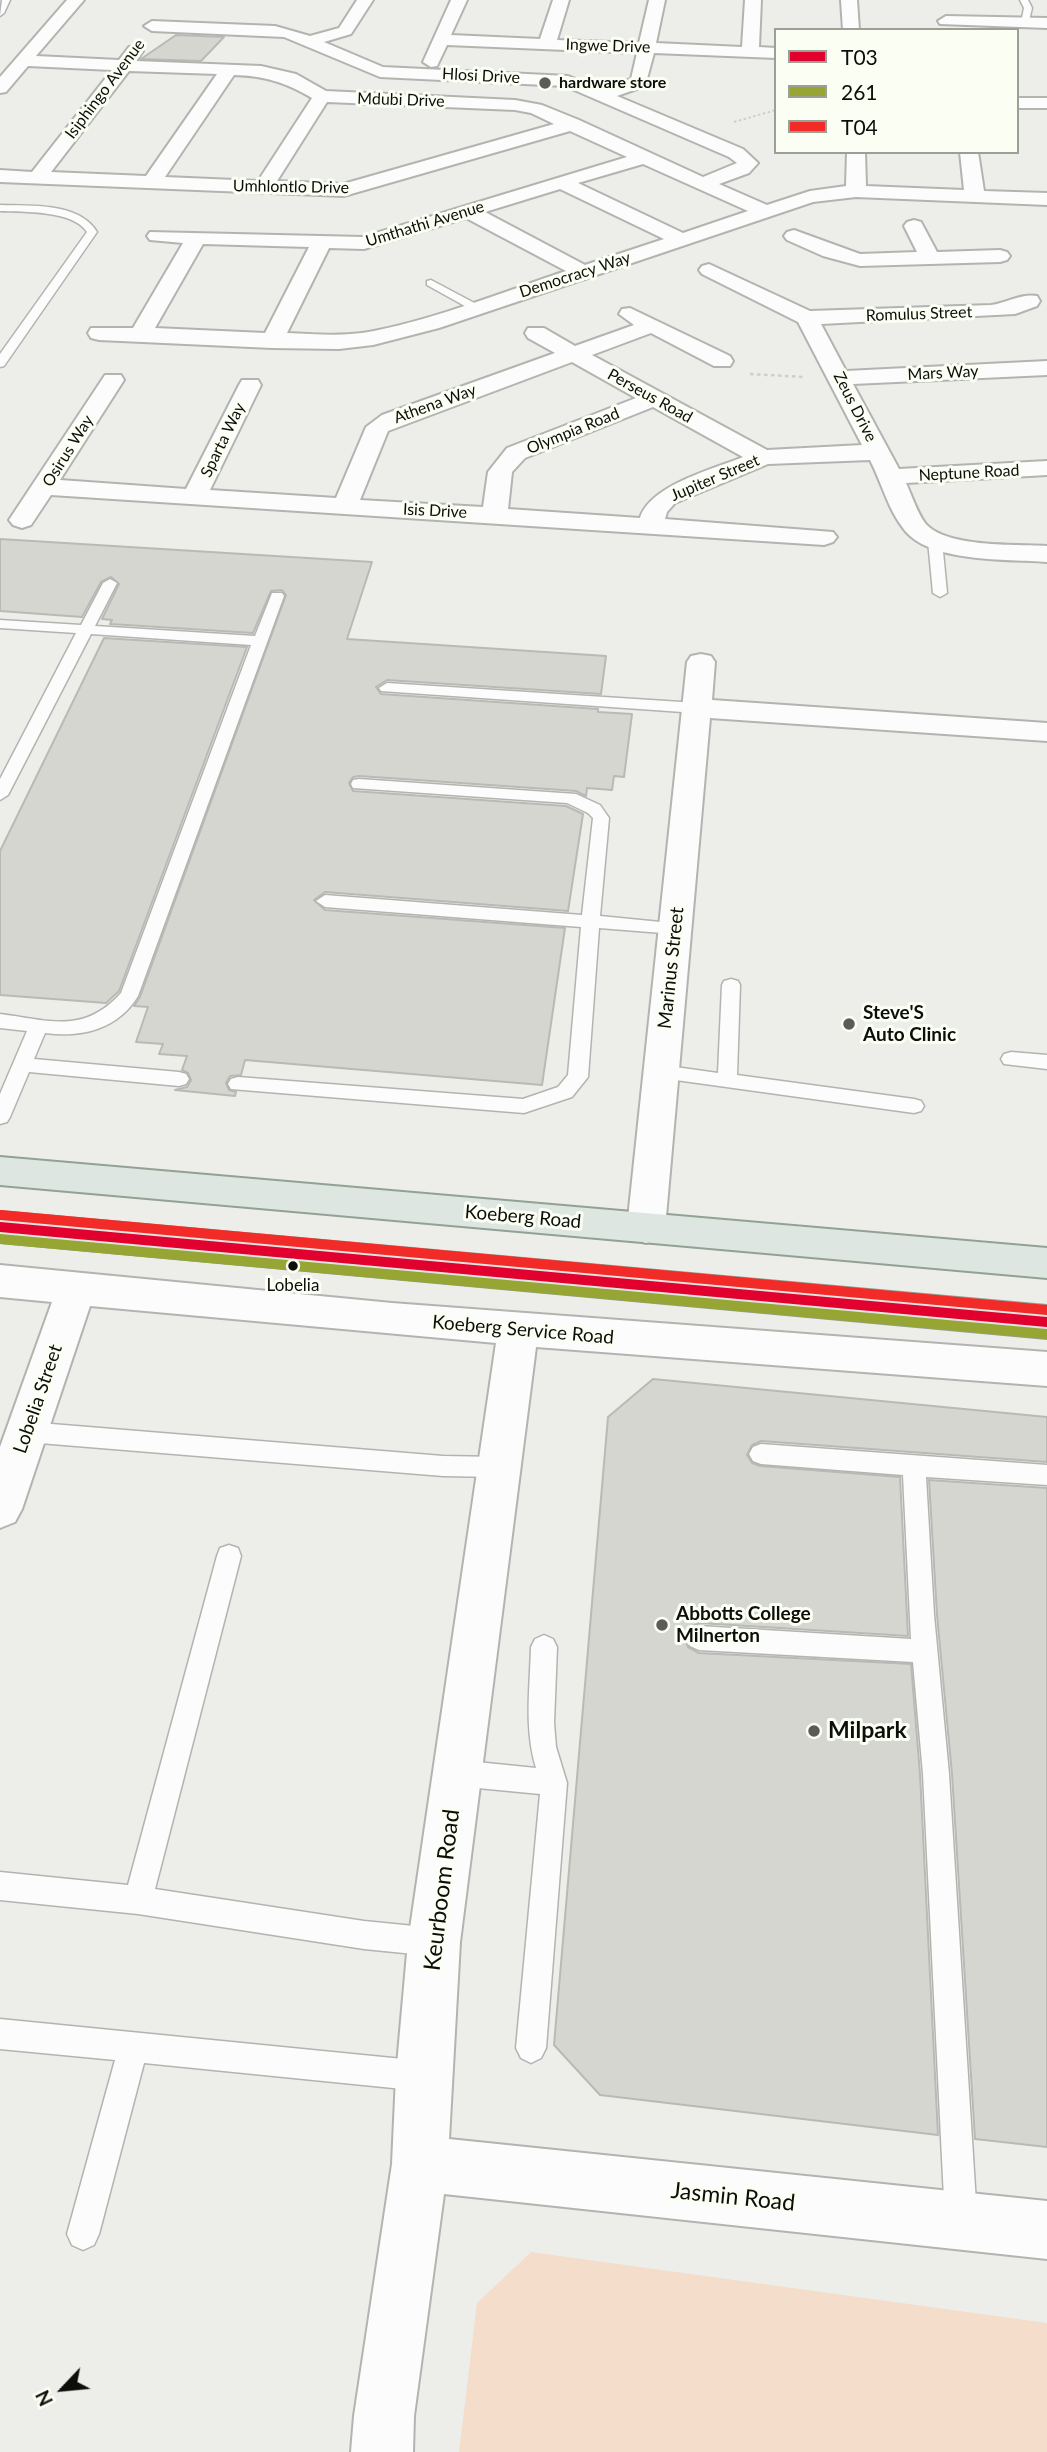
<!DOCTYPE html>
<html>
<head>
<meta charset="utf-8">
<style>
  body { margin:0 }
  #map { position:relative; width:1047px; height:2452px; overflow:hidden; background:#edeee9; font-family:Lato,sans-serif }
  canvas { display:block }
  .legend { position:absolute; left:774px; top:28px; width:245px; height:126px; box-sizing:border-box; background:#fbfff3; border:2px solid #9c9f96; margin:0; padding:9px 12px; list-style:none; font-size:21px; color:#0d0e0a }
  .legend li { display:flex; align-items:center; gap:14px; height:35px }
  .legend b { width:35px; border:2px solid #9c9f96 }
  .north { position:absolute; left:28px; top:2354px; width:70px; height:70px; -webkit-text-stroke:5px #fbfff3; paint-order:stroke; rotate:244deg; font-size:19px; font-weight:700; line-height:28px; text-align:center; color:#0d0e0a }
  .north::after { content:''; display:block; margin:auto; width:24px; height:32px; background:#0d0e0a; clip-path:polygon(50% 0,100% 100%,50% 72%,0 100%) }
</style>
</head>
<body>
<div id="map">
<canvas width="1047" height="2452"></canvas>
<ul class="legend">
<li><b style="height:9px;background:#e2002f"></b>T03</li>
<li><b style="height:9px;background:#96a534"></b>261</li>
<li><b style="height:9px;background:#f22b29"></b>T04</li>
</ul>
<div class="north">N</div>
</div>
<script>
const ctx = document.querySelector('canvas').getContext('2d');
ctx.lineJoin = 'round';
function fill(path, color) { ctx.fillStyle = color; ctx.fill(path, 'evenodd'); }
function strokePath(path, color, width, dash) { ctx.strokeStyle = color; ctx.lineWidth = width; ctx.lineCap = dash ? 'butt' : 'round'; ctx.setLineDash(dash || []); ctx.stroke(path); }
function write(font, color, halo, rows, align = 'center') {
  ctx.font = font + ' Lato,sans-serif'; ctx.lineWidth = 6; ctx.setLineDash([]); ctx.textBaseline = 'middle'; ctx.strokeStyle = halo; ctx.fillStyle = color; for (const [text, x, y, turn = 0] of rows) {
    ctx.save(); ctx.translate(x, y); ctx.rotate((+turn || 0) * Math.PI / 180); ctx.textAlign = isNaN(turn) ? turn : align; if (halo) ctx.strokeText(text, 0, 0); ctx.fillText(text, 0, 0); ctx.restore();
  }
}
fill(new Path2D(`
  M531 2252 1047 2323V2452H459L477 2303Z`), '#f4decb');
const building = new Path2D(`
  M176 35 224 37 201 61 141 59Z
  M0 539 372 562 347 639 606 656 601 694 387 680 376 687 381 694 598 709V712L632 714 624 777 614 776 612 790 587 788 586 796 576 791 359 776 353 777 349 783 353 791 566 806 583 814 568 911 325 892 314 900 325 910 565 928 542 1085 245 1060 241 1075 230 1076 226 1083 229 1090 236 1092 235 1096 175 1090 187 1087 191 1080 188 1073 182 1070 187 1056 159 1054 163 1044 136 1042 148 1007 134 1006 140 997 286 595 282 590 271 591 253 633 110 624 112 620 102 619 119 584 111 577 101 582 82 617 0 611Z
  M104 638 247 647 119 991 106 1003 0 995V851Z
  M653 1379 1047 1417V1462L761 1441 752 1445 747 1455 752 1463 760 1466 900 1477 908 1636 699 1623 689 1628 684 1637 688 1647 699 1653 911 1664 920 1774 938 2135 600 2095 554 2045 608 1417Z
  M929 1480 1047 1488V2147L975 2139 952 1774 937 1615Z`);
fill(building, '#d6d6d1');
strokePath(building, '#b9b9b5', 2);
const lane = new Path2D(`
  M2 0H10L4 13 0 16Z
  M1020 0H1028L1032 8 1028 25 1021 23 1024 8Z
  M0 205C31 206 79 202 97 232L4 366 0 367V354L87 232C73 210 23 212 0 211Z
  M431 280 480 306 482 308 472 310 427 285V281Z
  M935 537 942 541 947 593 940 597 933 593 928 541Z
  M110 579 117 583 95 626 255 636 272 593H282L284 596 138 996C118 1029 82 1038 45 1033L34 1059 179 1072 186 1074 189 1079 186 1084 179 1086 29 1072 10 1117 7 1122 0 1124V1094L27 1031 0 1028V1014C49 1020 83 1035 121 993L251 645 91 634 8 795 0 800V779L76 633 0 628V620L81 625 103 583Z
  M387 683 697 703 705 708 697 713 381 691 379 688Z
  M359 779 576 794 600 805 609 818 600 916 681 924 684 928 681 932 675 934 599 928 588 1077 572 1097 524 1113 231 1089 228 1084 231 1079 238 1077 523 1099 558 1087 568 1075 581 927 325 907 316 901 325 895 582 915 593 818 588 813 567 803 353 788 351 784 353 780Z
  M731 979 738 981 740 985 737 1075 914 1099 921 1101 924 1106 921 1111 914 1113 654 1077 651 1072 654 1067 661 1065 718 1073 722 985 724 981Z
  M1011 1052 1047 1055V1069L1004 1064 1001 1059 1004 1054Z
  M27 1422 443 1456 498 1457 506 1460 510 1467 506 1474 498 1477 443 1476 27 1442 19 1439 15 1432 19 1425Z
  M761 1444 1047 1465V1485L926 1477 934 1615 949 1774 977 2219 972 2230 961 2235 950 2230 945 2219 923 1774 913 1662 699 1650 690 1646 686 1638 690 1630 699 1626 911 1639 903 1475 761 1464 753 1461 749 1454 753 1447Z
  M229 1545 238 1548 241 1556 155 1889 364 1921 434 1928 444 1932 448 1942 444 1952 434 1956 364 1949 138 1914 0 1900V1872L128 1885 217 1556 220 1548Z
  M544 1635 553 1639 557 1647 554 1723 556 1747 567 1783 546 2048 541 2058 531 2063 521 2058 516 2048 540 1794 457 1786 448 1782 444 1773 448 1764 457 1760 536 1768C524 1728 530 1688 531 1647L535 1639Z
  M0 2019 423 2061 433 2066 438 2076 433 2086 423 2091 144 2063 99 2234 94 2245 83 2250 72 2245 67 2234 115 2060 0 2049Z`);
const street = new Path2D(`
  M67 0H84L36 56 119 60 129 47 135 46 143 51 136 61 261 66 296 74 326 91 515 100 542 105 579 120 703 177 737 163 729 157 565 86 380 77 284 37 152 31 144 26 152 21 275 26 310 36 339 28 357 0H373L351 34 324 42 383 67 568 76 602 89 631 79 637 53 447 45 437 66 431 67 423 62 451 0H467L451 35 540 39 553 0H569L557 40 639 43 649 0H665L656 43 742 47 745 0H761L759 47 776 48V58L654 53 645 86 617 96 743 149 758 163 749 173 719 184 767 205 810 191 846 186 847 152H865L866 186 964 190 960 152H978L984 191 1047 193V205L856 197 813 202 439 328 373 345 339 349 272 348 99 340 91 338 88 333 91 328H133L183 243 150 240 147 236 150 232 363 237 627 157 570 131 344 196 0 182V170L32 172 112 70 28 66 6 92 0 93V77ZM129 71 217 74 146 176 51 172ZM234 75C264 76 285 82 312 98L258 181 165 177ZM327 102 515 110 531 113 554 124 343 184 277 181ZM643 164 748 211 683 233 578 183ZM560 189 664 239 585 265 485 212ZM466 218 566 271C503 292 439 318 374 331 345 337 316 334 287 333L329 248 364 249ZM203 244 309 247 265 333 155 328Z
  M841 0H857L859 30H843Z
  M946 16 1047 18V28L940 24 938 21Z
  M1017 98H1047V108H1017Z
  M914 220 921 222 937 252 1000 250 1007 252 1010 256 1007 260 1000 262 860 266 823 256 787 240 784 236 787 232 794 230 860 254 917 252 904 226 907 222Z
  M709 264 810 311 991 305C1006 303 1023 293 1037 296L1040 301 1037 306 1015 314 821 324 846 371 1047 361V375L853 384 899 469 1047 461V475L906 483C912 496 917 512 925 523 945 548 1017 544 1047 546V562C1008 559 927 563 903 528 888 509 881 481 870 460L768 464 675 503 667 512 665 519 833 532 837 537 833 542 824 545 51 495 31 525 22 528 13 525 9 520 105 375H121L124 380 60 480 186 489 239 385 242 380H258L261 385 210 490 336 498 366 427 382 415 555 353 528 338 525 333 528 328H544L575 346 634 325 619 314 622 309 630 308 730 356 733 361 730 366H714L651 333 592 355 767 450 862 445 798 322 702 274 699 270 702 266ZM572 362 636 398 507 448 488 472 483 507 360 500 388 431ZM653 407 743 457C714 469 650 485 640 518L508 509 512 472 525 458Z
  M701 654 711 656 715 662 712 700 1047 723V741L710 718 665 1228 660 1238 646 1243 632 1238 627 1228 687 662 691 656Z
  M0 1265 392 1303 1047 1352V1386L536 1347 460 1942 449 2139 1047 2201V2259L444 2194 414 2416 413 2452H351L354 2416 392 2164 396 2076 408 1942 496 1343 90 1306 22 1509 15 1522 0 1528V1447L52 1302 0 1297Z`);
const primary = new Path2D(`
  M0 1157 1047 1248V1278L0 1185Z
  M0 1212 1047 1306V1338L0 1242Z`);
strokePath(lane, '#b3b4b0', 3);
strokePath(street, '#b3b4b0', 4);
strokePath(primary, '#91a295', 4);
strokePath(new Path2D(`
  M734 122 776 110`), '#cecfcd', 2, [2.5, 2.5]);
strokePath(new Path2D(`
  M750 374 804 377`), '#cecfcd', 2.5, [3.5, 3.5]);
fill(lane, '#fcfcfc');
fill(street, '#fcfcfc');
fill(primary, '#dde6e0');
strokePath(new Path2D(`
  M0 1227 1047 1322`), '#e2002f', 10);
strokePath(new Path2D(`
  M0 1239 1046 1334`), '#96a534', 10);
strokePath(new Path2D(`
  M1 1215 1047 1310`), '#f22b29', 10);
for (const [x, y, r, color] of [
  [545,83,7,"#5b5c58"],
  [849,1024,7,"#5b5c58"],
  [293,1266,6,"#0d0e0a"],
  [662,1625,7,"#5b5c58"],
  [814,1731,7,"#5b5c58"]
]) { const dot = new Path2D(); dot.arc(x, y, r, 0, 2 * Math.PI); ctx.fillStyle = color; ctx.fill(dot); strokePath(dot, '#fbfff3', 2.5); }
write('16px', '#0d0e0a', '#fbfff3', [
  ["Ingwe Drive",608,46,2],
  ["Hlosi Drive",481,76,3],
  ["Isiphingo Avenue",105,89,-53],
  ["Mdubi Drive",401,100,2],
  ["Umhlontlo Drive",291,187,1],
  ["Umthathi Avenue",425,224,-17],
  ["Democracy Way",575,275,-18],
  ["Romulus Street",919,314,-2],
  ["Mars Way",943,373,-3],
  ["Perseus Road",650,396,29],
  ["Athena Way",435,404,-20],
  ["Zeus Drive",855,407,63],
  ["Olympia Road",573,431,-22],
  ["Sparta Way",223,440,-64],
  ["Osirus Way",68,451,-58],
  ["Neptune Road",969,473,-3],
  ["Jupiter Street",715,478,-23],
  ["Isis Drive",435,511,3]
]);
write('bold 16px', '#0d0e0a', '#fbfff3', [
  ["hardware store",559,83]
], 'left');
write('17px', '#0d0e0a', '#fbfff3', [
  ["Lobelia",293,1286]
]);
write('19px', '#0d0e0a', '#fbfff3', [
  ["Marinus Street",671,968,-84],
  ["Koeberg Road",523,1217,5],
  ["Koeberg Service Road",523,1330,5],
  ["Lobelia Street",38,1399,-71]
]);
write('bold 19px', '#0d0e0a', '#fbfff3', [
  ["Steve'S",863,1013],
  ["Auto Clinic",863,1035],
  ["Abbotts College",676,1614],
  ["Milnerton",676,1636]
], 'left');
write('bold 23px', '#0d0e0a', '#fbfff3', [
  ["Milpark",828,1731]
], 'left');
write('23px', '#0d0e0a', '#fbfff3', [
  ["Keurboom Road",442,1890,-83],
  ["Jasmin Road",733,2197,6]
]);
</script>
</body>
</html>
